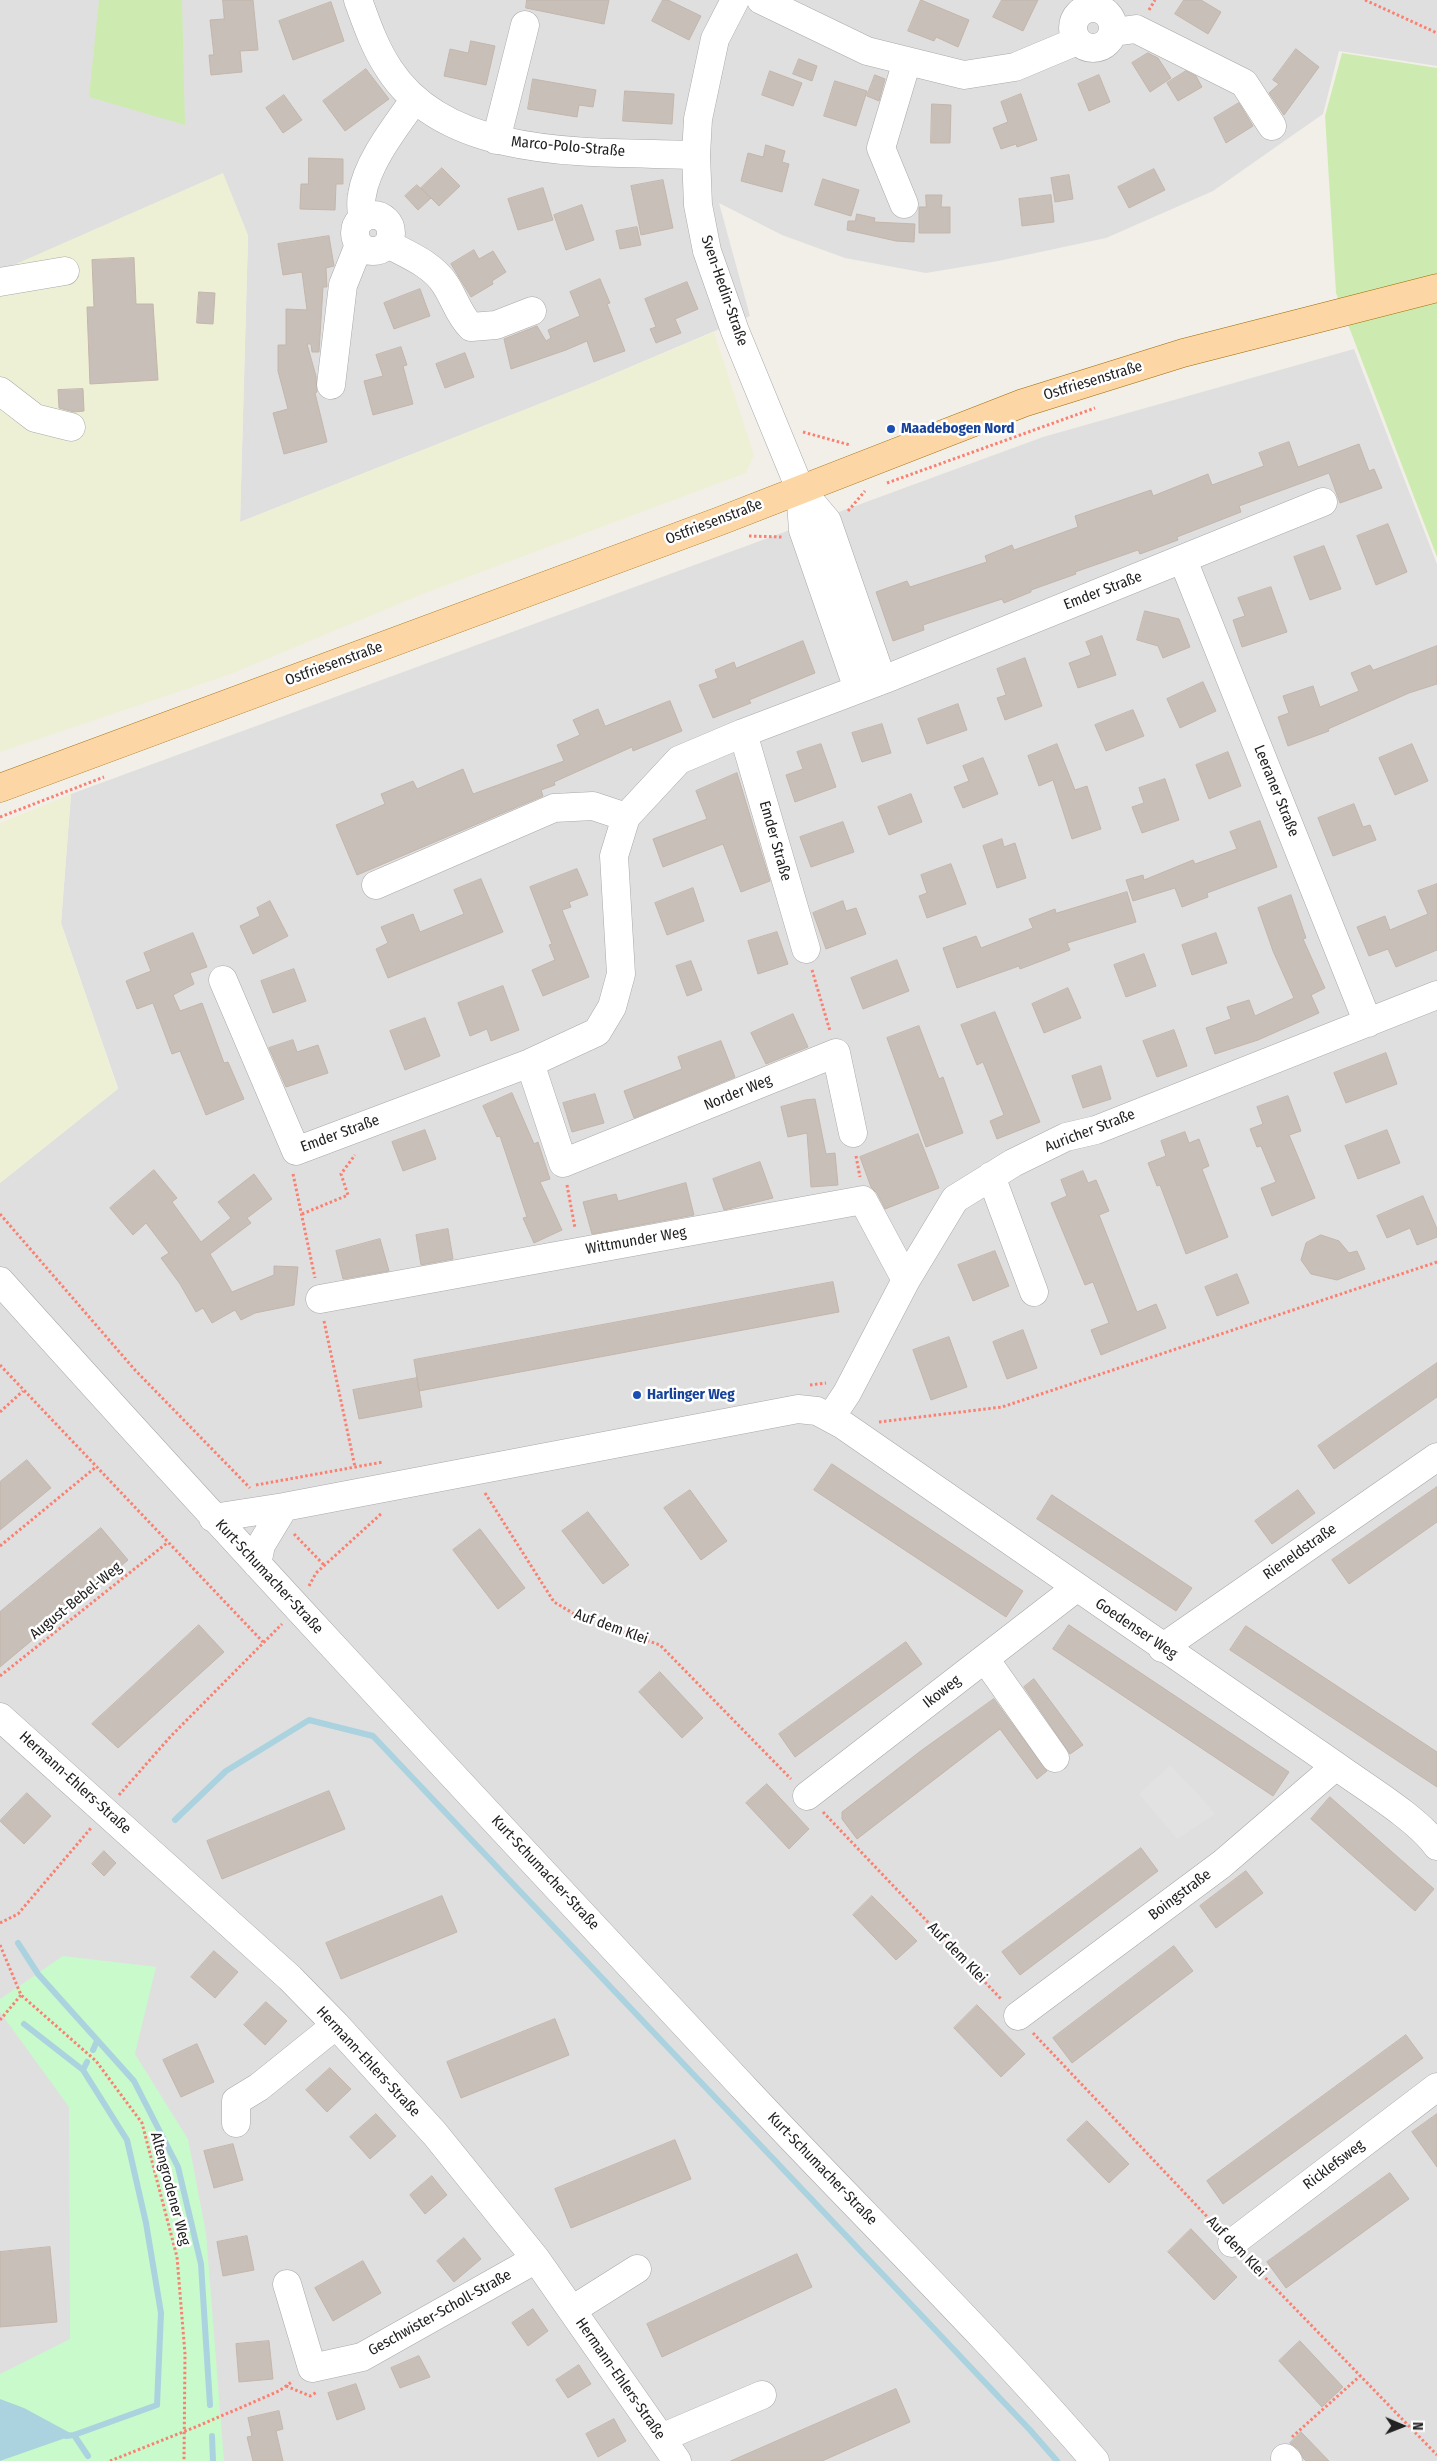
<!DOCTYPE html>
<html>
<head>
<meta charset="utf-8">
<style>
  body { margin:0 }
  #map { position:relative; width:1437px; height:2461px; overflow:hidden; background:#f2efe9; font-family:"Fira Sans Condensed",sans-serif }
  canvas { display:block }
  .north { position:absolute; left:1377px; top:2401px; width:50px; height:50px; -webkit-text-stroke:4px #fff; paint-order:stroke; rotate:91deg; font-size:14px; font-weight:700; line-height:20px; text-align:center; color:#222 }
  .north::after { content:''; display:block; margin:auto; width:18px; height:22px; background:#222; clip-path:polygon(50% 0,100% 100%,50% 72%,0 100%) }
</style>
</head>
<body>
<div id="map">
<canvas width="1437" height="2461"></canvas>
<div class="north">N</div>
</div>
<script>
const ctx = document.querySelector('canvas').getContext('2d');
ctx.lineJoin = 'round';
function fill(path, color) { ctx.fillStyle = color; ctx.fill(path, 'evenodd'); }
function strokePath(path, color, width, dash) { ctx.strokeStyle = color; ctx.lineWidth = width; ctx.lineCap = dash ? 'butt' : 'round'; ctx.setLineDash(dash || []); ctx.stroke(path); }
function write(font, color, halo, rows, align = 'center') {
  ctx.font = font + ' "Fira Sans Condensed",sans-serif'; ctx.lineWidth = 5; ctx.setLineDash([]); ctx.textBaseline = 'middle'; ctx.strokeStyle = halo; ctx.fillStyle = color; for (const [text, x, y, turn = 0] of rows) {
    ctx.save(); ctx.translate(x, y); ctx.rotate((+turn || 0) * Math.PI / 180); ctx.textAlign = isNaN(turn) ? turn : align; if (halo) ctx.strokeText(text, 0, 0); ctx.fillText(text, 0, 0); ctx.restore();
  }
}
fill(new Path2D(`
  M0 0H1437V66L1339 51 1323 114 1213 191 1106 238 998 261 926 273 845 258 782 235 719 203 750 316 590 384 240 522 248 235 0 271Z
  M1354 349 1437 564V2461H0V1183L118 1088 61 923 71 794 1043 437Z`), '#e0dfdf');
fill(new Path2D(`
  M223 173 248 235 240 522 590 384 714 332 754 455 746 473 425 593 231 674 0 752V271Z
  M71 794 61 923 118 1089 0 1183V823Z`), '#eef0d5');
fill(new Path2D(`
  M99 0H182L185 125 89 97Z
  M1342 53 1437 68V557L1336 293 1325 116Z`), '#cdebb0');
fill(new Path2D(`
  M63 1956 156 1967 135 2054 188 2139 206 2233 224 2461H0V2374L70 2339 69 2107 0 2012V1999Z`), '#c8facc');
fill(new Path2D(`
  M1170 1765 1200 1796 1215 1814 1177 1839 1139 1794Z`), '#e2e2e2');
fill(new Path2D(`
  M0 2399 24 2408 74 2435 0 2461Z`), '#aad3df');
strokePath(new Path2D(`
  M175 1820 226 1771 309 1720 373 1736 1030 2430 1057 2461
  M18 1943 38 1974 134 2081 178 2167 201 2264 210 2405
  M24 2024 83 2070
  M93 2050 97 2041
  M74 2435 88 2456
  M66 2436 74 2435 157 2405 161 2313 146 2223 127 2140 83 2070 87 2062
  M212 2436 213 2461`), '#aad3df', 6);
const building = new Path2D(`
  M223 0H253L258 50 240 51 242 72 211 75 209 55H214L210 20 224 19Z
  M527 0H609L604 24 526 8Z
  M663 0H668L701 16 689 40 652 21Z
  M921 0 969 20 958 47 936 37 934 41 908 31Z
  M1002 0H1038L1023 31 993 17Z
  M1184 0H1201L1221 12 1208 34 1175 14Z
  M331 2 344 41 293 60 279 21Z
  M471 41 495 46 486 85 444 76 450 49 468 53Z
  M1296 49 1319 67 1284 115 1269 93 1279 84 1273 80Z
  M1148 53 1158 58 1171 78 1150 92 1132 63Z
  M799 59 817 66 812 81 793 74Z
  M366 69 389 99 345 131 323 101Z
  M770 71 802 83 793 106 762 95Z
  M1186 71 1196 76 1202 87 1178 101 1167 83Z
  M875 75 885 79 879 101 867 96Z
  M1099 75 1110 102 1089 111 1078 84Z
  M533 79 596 90 593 107 579 105 577 117 528 109Z
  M835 81 867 91 856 126 824 116Z
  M625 91 674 94 672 124 623 121Z
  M1021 94 1037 140 1017 147 1016 144 1001 149 993 128 1008 122 1001 102Z
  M284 95 302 120 283 133 266 108Z
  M1239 103 1253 126 1226 143 1214 118Z
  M932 104 951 105 950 143H931Z
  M766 145 785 151 782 162 789 164 782 192 741 181 748 153 763 157Z
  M309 158 343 159V184H336L335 210 300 209 301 184H308Z
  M442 168 460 186 439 206 421 188Z
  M1154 169 1165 190 1129 208 1118 187Z
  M1069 175 1073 199 1055 202 1051 178Z
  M823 179 859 190 851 216 815 205Z
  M663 180 673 228 641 235 631 186Z
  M417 185 431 198 418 210 405 196Z
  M543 188 553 220 518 230 508 199Z
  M926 195H942L941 207H950V233H919V207H926Z
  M1051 195 1054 222 1022 226 1019 199Z
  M582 205 594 240 566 250 554 215Z
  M857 214 875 218 874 222 915 224 914 242 896 241 847 230 848 221H855Z
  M637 227 641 245 620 249 616 231Z
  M329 236 334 266 326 268 327 287H323L319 352H312L311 344H307L316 376 317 392 315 393 327 442 284 454 273 413 288 409 278 371V345H286V309L307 310 302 272 283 275 278 244Z
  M474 250 479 259 493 251 506 272 492 281 493 284 471 297 451 264Z
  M134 258 136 304H153L158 380 90 384 87 307H94L92 260Z
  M600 279 610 303 607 304 625 351 594 362 587 341 566 350 511 369 504 339 537 326 546 341 551 338 548 330 580 316 570 292Z
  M687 282 698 309 675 319 681 333 656 343 650 329 656 327 645 299Z
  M420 289 430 316 394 329 384 303Z
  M199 292 215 293 213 324 197 323Z
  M401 347 407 365 403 366 413 404 373 415 364 381 383 376 376 355Z
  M465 353 474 377 445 388 436 364Z
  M83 389 84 411 74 412 59 408 58 390Z
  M1289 442 1298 467 1359 444 1369 471 1374 469 1382 488 1340 503 1329 473 1239 506 1241 512 1177 537 1178 540 1140 554 1138 550 1075 572 1076 574 1031 590V592L1004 603 1002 599 923 625 924 630 893 641 876 592 907 581 910 587 987 562 985 556 1012 545 1014 550 1078 527 1075 516 1151 490 1153 496 1208 474 1212 485 1264 466 1259 453Z
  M1388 524 1407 572 1376 585 1357 536Z
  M1324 546 1341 589 1310 600 1294 557Z
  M1271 587 1287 632 1242 647 1233 620 1245 616 1238 598Z
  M1145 611 1179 619 1190 647 1163 658 1158 646 1137 640Z
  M1102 636 1116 675 1078 688 1069 663 1091 655 1086 642Z
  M803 641 815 673 749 700 751 703 713 718 699 685 718 678 715 670 734 662 736 668Z
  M1437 646V684L1409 693 1328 729 1329 731 1288 746 1278 717 1289 713 1283 696 1313 686 1320 707 1359 691 1351 673 1370 665 1373 670Z
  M1025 658 1042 706 1005 720 997 698 1006 695 997 669Z
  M1203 682 1216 711 1180 728 1167 699Z
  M670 701 682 731 633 751 632 747 554 782 555 785 541 790 543 796 357 875 336 825 385 804 381 794 413 781 417 789 463 769 473 794 564 761 557 745 580 735 573 720 598 709 605 726Z
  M958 704 967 730 927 744 918 719Z
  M1133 710 1144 736 1106 751 1095 725Z
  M882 724 891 753 862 762 852 733Z
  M821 744 836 787 795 802 786 775 803 769 797 752Z
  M1057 744 1075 790 1087 786 1101 829 1072 839 1053 780 1039 786 1028 756Z
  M1412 744 1428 781 1395 795 1379 758Z
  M1228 752 1241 786 1209 799 1196 765Z
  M983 758 998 794 963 808 954 787 969 781 963 766Z
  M737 773 770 881 741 892 723 844 663 867 653 839 707 819 696 791Z
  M1165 779 1179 820 1142 833 1132 807 1144 803 1139 788Z
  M911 794 922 822 889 835 878 807Z
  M1354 804 1363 827 1370 825 1376 840 1333 856 1318 818Z
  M1260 821 1277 867 1207 893 1208 897 1182 907 1175 888 1133 901 1126 880 1143 875 1144 880 1193 860 1195 864 1237 849 1230 832Z
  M843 822 854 852 811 867 800 837Z
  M1002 839 1004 847 1015 843 1026 878 997 888 983 846Z
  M951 864 966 904 927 918 919 896 927 893 921 875Z
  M577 869 588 895 569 902 571 907 562 910 589 977 543 996 532 970 555 960 549 945 552 944 530 887Z
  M481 879 503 932 388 978 376 949 388 943 381 927 413 914 420 932 464 914 454 890Z
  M1437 884V950L1396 967 1388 949 1369 956 1357 927 1385 916 1390 930 1428 914 1418 891Z
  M693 888 704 921 667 935 655 903Z
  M1127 892 1136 922 1067 943 1070 950 1020 969 1019 966 957 988 943 948 976 936 981 948 1033 928 1029 919 1055 909 1056 913Z
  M1291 895 1306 938 1303 939 1325 988 1311 995 1319 1013 1258 1040 1215 1054 1206 1028 1231 1019 1227 1007 1249 1000 1255 1016 1294 998 1273 951 1258 908Z
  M270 901 288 936 253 954 240 926 260 916 257 908Z
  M843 901 846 911 856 908 866 934 826 949 813 913Z
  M777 932 788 964 758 974 748 941Z
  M193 933 207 967 190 973 194 984 173 995 180 1011 202 1003 224 1063 228 1062 244 1099 206 1115 180 1051 172 1054 153 1003 137 1009 126 981 151 971 144 953Z
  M1216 933 1227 963 1192 975 1182 945Z
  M1144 954 1156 986 1126 997 1114 965Z
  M897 960 909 991 863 1009 851 978Z
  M691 961 702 990 687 996 676 966Z
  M294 969 306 1001 273 1013 261 981Z
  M503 986 519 1030 491 1041 487 1029 470 1036 458 1003Z
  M1068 988 1081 1018 1044 1033 1032 1004Z
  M995 1012 1040 1122 997 1139 990 1121 1004 1115 983 1062 977 1065 961 1025Z
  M793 1014 808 1047 766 1064 751 1033Z
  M425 1018 440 1056 405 1070 390 1031Z
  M919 1026 939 1079 943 1077 963 1133 926 1147 887 1038Z
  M1174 1030 1187 1066 1157 1077 1143 1041Z
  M293 1040 297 1052 318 1045 328 1073 286 1087 269 1048Z
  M721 1041 735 1077 634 1118 624 1091 682 1069 678 1057Z
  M1386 1053 1397 1084 1346 1103 1334 1073Z
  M1101 1066 1111 1099 1083 1108 1072 1076Z
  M512 1093 534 1144 538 1142 550 1179 540 1182 562 1230 534 1243 523 1218 527 1217 500 1136 497 1137 483 1106Z
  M595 1094 604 1123 572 1132 563 1103Z
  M1288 1096 1301 1131 1289 1135 1315 1198 1272 1216 1261 1188 1276 1182 1261 1146 1257 1147 1250 1129 1263 1124 1257 1107Z
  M805 1100 815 1099 826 1154 835 1153 838 1185 811 1187 807 1133 788 1137 781 1107Z
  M425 1130 436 1159 403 1171 392 1142Z
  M1387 1130 1400 1163 1358 1179 1345 1146Z
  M1185 1132 1189 1143 1199 1139 1209 1166 1202 1169 1228 1237 1186 1254 1160 1185 1157 1186 1148 1163 1166 1156 1161 1141Z
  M918 1134 939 1188 885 1209 877 1193 871 1187 860 1157Z
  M760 1162 773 1198 724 1210 713 1179Z
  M154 1170 177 1198 172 1202 201 1242 231 1218 218 1202 254 1174 272 1199 247 1218 251 1223 210 1254 232 1292 274 1275V1266L298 1267 294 1305 255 1313 241 1320 235 1310 212 1323 203 1308 196 1312 180 1284 161 1258 169 1253 146 1223 133 1235 110 1208Z
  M1083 1171 1088 1183 1096 1180 1109 1211 1099 1215 1137 1312 1156 1304 1166 1328 1101 1355 1091 1330 1109 1323 1093 1282 1085 1285 1051 1203 1067 1196 1061 1180Z
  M686 1183 694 1215 592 1234 583 1202 616 1194 618 1201Z
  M1423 1196 1437 1229V1237L1417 1245 1410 1228 1387 1238 1377 1216Z
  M448 1229 453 1259 421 1265 416 1235Z
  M1321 1235 1339 1241 1349 1253 1357 1251 1365 1269 1337 1280 1311 1274 1301 1260 1306 1243Z
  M380 1239 389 1271 343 1279 336 1251Z
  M995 1251 1009 1286 973 1301 958 1265Z
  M1237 1274 1249 1303 1217 1316 1205 1287Z
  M833 1282 839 1312 419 1391 414 1360Z
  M1023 1330 1037 1368 1007 1379 993 1342Z
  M949 1337 967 1387 931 1400 913 1350Z
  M1437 1363V1397L1334 1469 1318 1446Z
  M417 1378 422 1407 359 1419 353 1390Z
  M27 1460 51 1488 0 1530V1482Z
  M832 1464 1023 1591 1006 1617 814 1490Z
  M1437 1487V1522L1349 1584 1332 1560Z
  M690 1490 727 1541 701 1560 664 1508Z
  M1298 1490 1315 1513 1272 1544 1255 1521Z
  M1052 1495 1192 1588 1176 1611 1037 1519Z
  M588 1512 629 1565 603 1584 562 1531Z
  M101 1528 128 1560 0 1667V1612Z
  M480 1529 525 1588 498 1609 453 1550Z
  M199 1625 224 1652 118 1748 92 1724Z
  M1069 1625 1289 1772 1273 1796 1053 1649Z
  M1246 1626 1437 1752V1787L1230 1650Z
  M906 1642 922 1664 795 1757 779 1734Z
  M660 1672 703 1718 682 1738 639 1692Z
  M1034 1679 1083 1745 1070 1754 1024 1687Z
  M994 1699 1047 1771 1037 1779 1000 1729 857 1839 842 1819V1812L922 1750Z
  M767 1784 809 1829 789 1849 746 1803Z
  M329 1791 345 1829 222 1879 207 1841Z
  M27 1793 51 1816 24 1844 0 1821Z
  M1330 1797 1434 1889 1415 1911 1311 1819Z
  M1141 1848 1158 1871 1020 1975 1002 1952Z
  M104 1851 116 1863 104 1876 92 1864Z
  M1246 1871 1263 1893 1216 1928 1200 1906Z
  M442 1896 457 1932 341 1979 326 1943Z
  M872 1896 917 1941 896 1960 853 1915Z
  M1174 1946 1193 1971 1072 2063 1053 2038Z
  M214 1951 238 1972 215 1998 191 1977Z
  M266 2002 287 2021 265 2045 244 2025Z
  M977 2005 1025 2054 1001 2077 954 2028Z
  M555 2019 569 2055 461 2098 447 2062Z
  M1406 2035 1423 2058 1223 2204 1207 2181Z
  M197 2044 214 2082 181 2097 163 2060Z
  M330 2068 351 2089 327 2112 306 2090Z
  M376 2114 396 2136 370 2159 350 2137Z
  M1437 2114V2167L1412 2132Z
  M1087 2121 1129 2164 1109 2183 1067 2140Z
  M675 2140 691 2179 571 2228 555 2189Z
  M233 2144 243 2180 214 2188 204 2151Z
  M1390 2173 1409 2199 1286 2288 1267 2262Z
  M432 2176 447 2195 425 2214 410 2195Z
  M1191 2229 1237 2277 1214 2300 1168 2252Z
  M247 2236 254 2270 223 2276 217 2242Z
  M464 2238 481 2259 454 2282 437 2261Z
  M50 2247 57 2322 0 2327V2252Z
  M797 2254 812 2287 662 2357 647 2324Z
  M363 2261 381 2293 333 2321 315 2288Z
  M533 2309 548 2331 528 2346 512 2323Z
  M269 2341 273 2379 239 2382 236 2344Z
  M1300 2341 1343 2387 1322 2407 1279 2361Z
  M419 2356 430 2377 400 2388 391 2368Z
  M579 2365 591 2384 568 2398 556 2380Z
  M356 2384 365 2409 337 2420 328 2393Z
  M896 2389 910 2422 822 2461H731Z
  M279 2411 283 2429 276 2431 283 2461H253L247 2437 252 2436 248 2418Z
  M614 2419 626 2441 598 2457 586 2434Z
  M1301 2432 1329 2461H1306L1303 2458 1299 2450 1290 2443Z`);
fill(building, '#c7bfb8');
strokePath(building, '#c4b6ab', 1);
const minor = new Path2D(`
  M358 0C367 25 375 48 389 69 449 163 599 151 696 155
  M735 0 715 39 698 119 696 155 698 205 707 251 735 331 800 489 803 530 858 689
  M761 0 867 51 964 75 1015 67 1077 41
  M1073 28a20 20 0 1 1 40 0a20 20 0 1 1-40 0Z
  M1114 32 1136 29 1244 83 1272 126
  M496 140 525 25
  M904 204 881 148 907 61
  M355 233a18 18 0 1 1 36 0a18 18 0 1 1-36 0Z
  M362 219C362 211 360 203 362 195 367 162 396 126 415 99
  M388 244C408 255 432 264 445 284 455 299 458 314 471 327L496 325 532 311
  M0 282 65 271
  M331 385 343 285 359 245
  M0 391 35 418 71 427
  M800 489 827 521 882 680
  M1183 560 1368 1023
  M743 733 806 949
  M376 885 554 808 593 806 626 817
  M223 980 296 1151 530 1063 597 1032 612 1007 621 974 614 856 626 817 679 760 743 733 888 678 1323 502
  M530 1063 563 1163 836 1053 853 1133
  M991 1176 1034 1292
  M0 1281C245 1554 496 1822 746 2090 862 2214 984 2332 1095 2461
  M320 1299 863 1200 906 1280
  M831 1417 847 1393 906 1280 955 1199 1013 1163 1066 1137 1096 1130 1437 995
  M213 1518 284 1507 798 1409 817 1411 843 1425 1336 1766C1365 1787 1417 1818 1437 1846
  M257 1564 261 1545 284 1507
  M1162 1648 1437 1457
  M985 1659 1055 1758
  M0 1717 290 1978 336 2025 435 2134 536 2259 677 2461
  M807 1796 1076 1588
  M1018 2016 1222 1864 1336 1766
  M236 2123V2101L259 2087 336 2025
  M1232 2243 1437 2087
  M287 2284 312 2368 362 2357 536 2259
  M572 2310 637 2269
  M661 2438 762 2395
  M1285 2458 1288 2461`);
const major = new Path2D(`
  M0 788 720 521 1023 403 1183 353 1437 288`);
strokePath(minor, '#a9a9a9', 29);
strokePath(major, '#a06b00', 29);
strokePath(new Path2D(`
  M1365 0 1437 33
  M1149 10 1155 0
  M803 432 850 445
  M887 483 1095 408
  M848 511 865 491
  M749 536 782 537
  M0 817 104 777
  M812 970 830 1031
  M856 1156 860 1177
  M293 1174 315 1278
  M567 1185 575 1228
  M0 1214 135 1370 250 1488
  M302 1214 348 1195 341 1174 355 1155
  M324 1321 355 1467
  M0 1365 263 1642
  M810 1385 826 1383
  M0 1412 23 1391
  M879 1422 1002 1407 1437 1262
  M256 1485 383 1462
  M485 1493 554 1602 576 1615 660 1645 791 1779
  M294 1534 325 1566
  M0 1546 96 1467
  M309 1586 316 1573 382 1513
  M0 1676 167 1543
  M119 1795 171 1736 282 1624
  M823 1812 1001 1999
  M0 1923 18 1914 91 1828
  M0 1945 21 1995 96 2061 142 2123 177 2257 185 2354 184 2461
  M0 2020 21 1995
  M1033 2033 1216 2226
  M1248 2260 1437 2455
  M286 2386 310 2396 317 2392
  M1292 2437 1360 2376
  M110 2461 198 2426 279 2391 293 2381`), '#fa8072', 3, [2.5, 2.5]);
strokePath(minor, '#fff', 28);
strokePath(major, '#fcd6a4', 28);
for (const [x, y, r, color] of [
  [891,429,5,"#1a4fb4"],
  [637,1395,5,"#1a4fb4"]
]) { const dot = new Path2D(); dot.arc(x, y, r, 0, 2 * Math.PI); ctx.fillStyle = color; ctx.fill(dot); strokePath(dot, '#fff', 2); }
write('15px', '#222', '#fff', [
  ["Marco-Polo-Straße",568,147,5],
  ["Sven-Hedin-Straße",724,291,71],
  ["Ostfriesenstraße",1093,381,-17],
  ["Ostfriesenstraße",714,522,-21],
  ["Emder Straße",1103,591,-21],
  ["Ostfriesenstraße",334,664,-20],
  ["Leeraner Straße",1276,791,68],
  ["Emder Straße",775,841,74],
  ["Norder Weg",738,1093,-22],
  ["Auricher Straße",1090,1131,-21],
  ["Emder Straße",340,1134,-20],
  ["Wittmunder Weg",636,1241,-10],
  ["Rieneldstraße",1300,1552,-35],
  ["Kurt-Schumacher-Straße",269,1577,47],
  ["August-Bebel-Weg",76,1601,-39],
  ["Auf dem Klei",611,1627,20],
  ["Goedenser Weg",1136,1629,34],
  ["Ikoweg",942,1692,-38],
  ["Hermann-Ehlers-Straße",75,1783,42],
  ["Kurt-Schumacher-Straße",545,1873,47],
  ["Boingstraße",1180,1895,-37],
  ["Auf dem Klei",957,1953,46],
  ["Hermann-Ehlers-Straße",368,2062,47],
  ["Ricklefsweg",1334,2165,-37],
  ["Kurt-Schumacher-Straße",822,2169,46],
  ["Altengrodener Weg",170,2189,75],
  ["Auf dem Klei",1236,2247,46],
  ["Geschwister-Scholl-Straße",440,2313,-29],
  ["Hermann-Ehlers-Straße",620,2379,55]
]);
write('bold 15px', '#164399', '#fff', [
  ["Maadebogen Nord",901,429],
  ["Harlinger Weg",647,1395]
], 'left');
</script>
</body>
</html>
